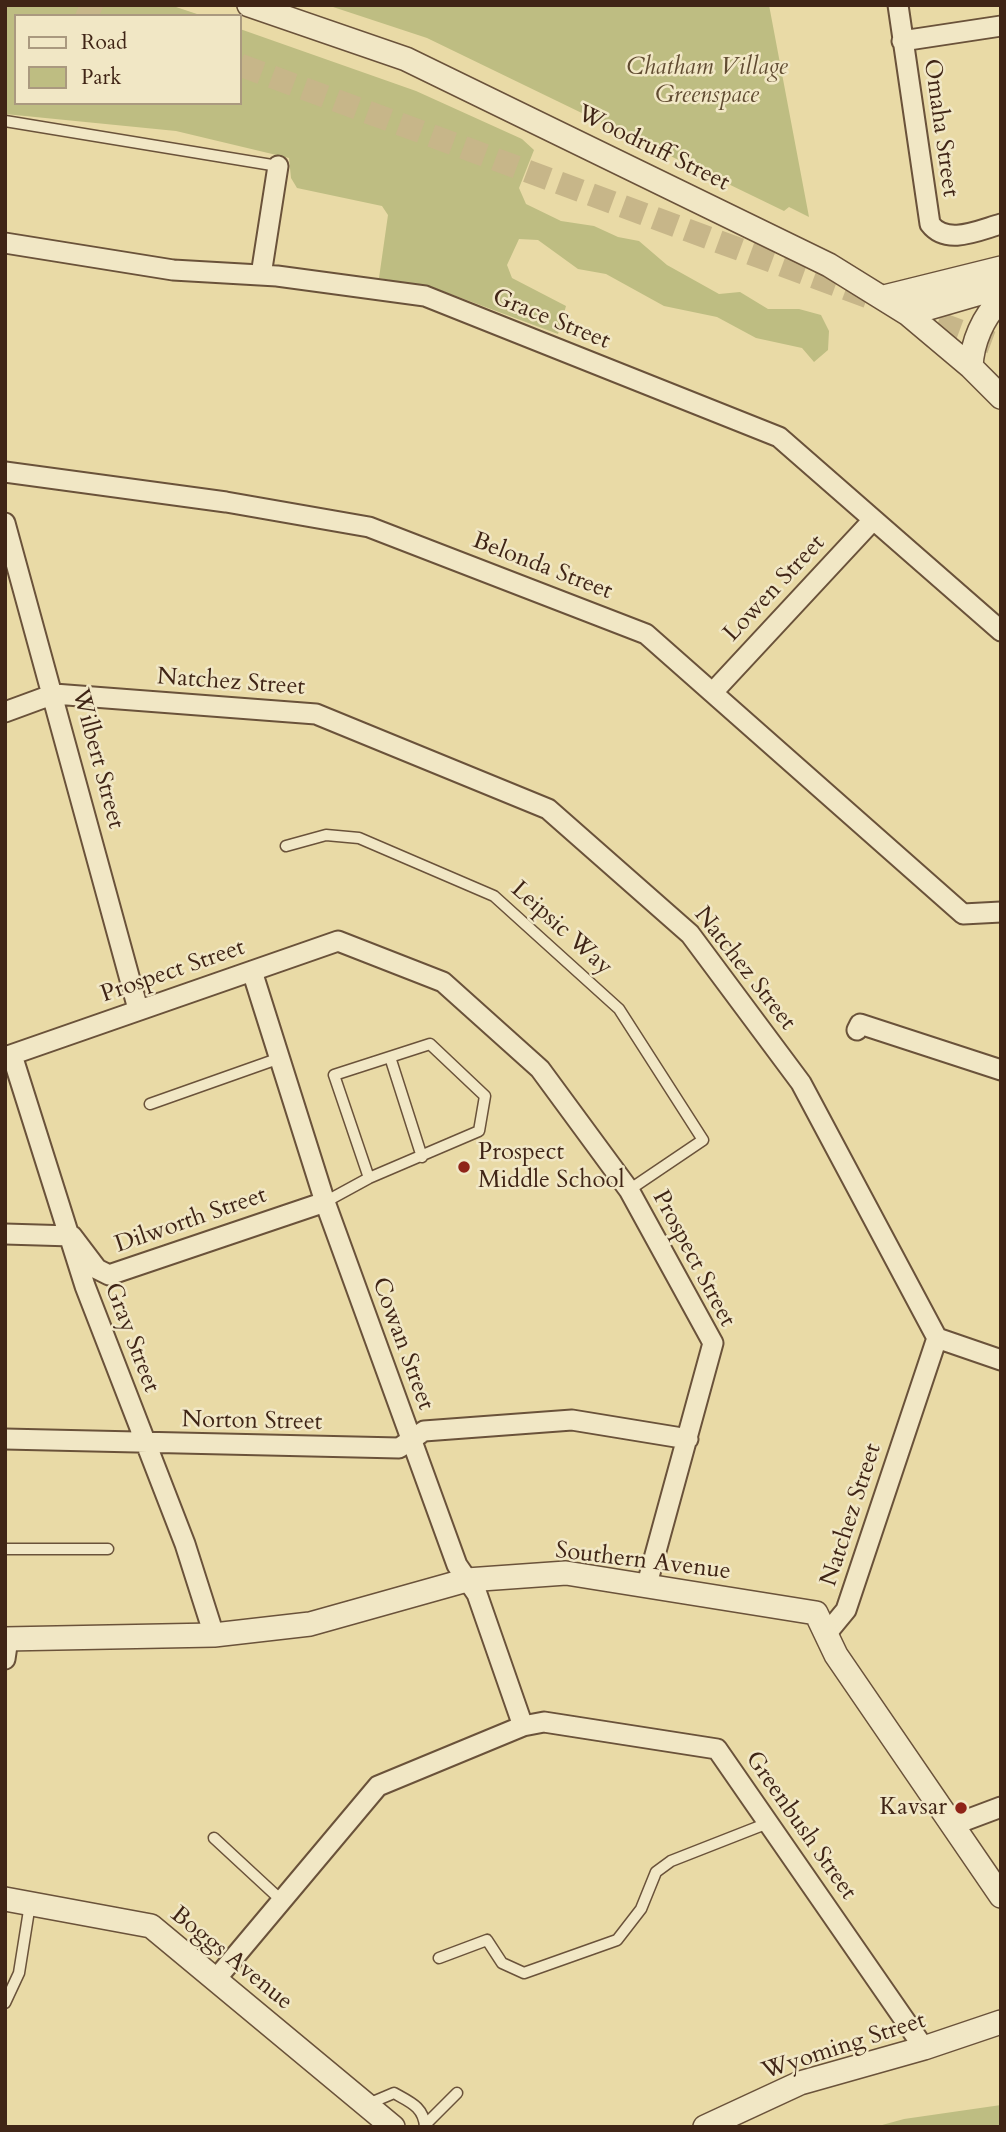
<!DOCTYPE html>
<html>
<head>
<meta charset="utf-8">
<style>
  body { margin:0 }
  #map { position:relative; width:1006px; height:2132px; overflow:hidden; background:#e9daa6; font-family:Cardo,serif }
  canvas { display:block }
  .frame { position:absolute; inset:0; border:7px solid #402516; pointer-events:none }
  .legend { position:absolute; left:14px; top:14px; width:228px; height:91px; box-sizing:border-box; background:#f1e7c5; border:2px solid #aa997f; margin:0; padding:9px 12px; list-style:none; font-size:21px; color:#402516 }
  .legend li { display:flex; align-items:center; gap:14px; height:35px }
  .legend b { width:35px; border:2px solid #aa997f }
</style>
</head>
<body>
<div id="map">
<canvas width="1006" height="2132"></canvas>
<div class="frame"></div>
<ul class="legend">
<li><b style="height:9px;background:#f1e7c5"></b>Road</li>
<li><b style="height:19px;background:#bebd82"></b>Park</li>
</ul>
</div>
<script>
const ctx = document.querySelector('canvas').getContext('2d');
ctx.lineJoin = 'round';
function fill(path, color) { ctx.fillStyle = color; ctx.fill(path, 'evenodd'); }
function strokePath(path, color, width, dash) { ctx.strokeStyle = color; ctx.lineWidth = width; ctx.lineCap = dash ? 'butt' : 'round'; ctx.setLineDash(dash || []); ctx.stroke(path); }
function write(font, color, halo, rows, align = 'center') {
  ctx.font = font + ' Cardo,serif'; ctx.lineWidth = 5; ctx.setLineDash([]); ctx.textBaseline = 'middle'; ctx.strokeStyle = halo; ctx.fillStyle = color; for (const [text, x, y, turn = 0] of rows) {
    ctx.save(); ctx.translate(x, y); ctx.rotate((+turn || 0) * Math.PI / 180); ctx.textAlign = isNaN(turn) ? turn : align; if (halo) ctx.strokeText(text, 0, 0); ctx.fillText(text, 0, 0); ctx.restore();
  }
}
fill(new Path2D(`
  M5 5H170L203 16H16V103H240V29L416 91 522 139 534 150 519 188 526 204 561 221 594 226 618 237 639 241 667 265 719 294 740 292 768 309H799L821 315 829 331 828 350 814 362 802 348 756 338 717 317 664 306 606 274 578 269 538 240 519 239 507 265 512 278 566 306 558 334 437 289 379 278 388 215 382 206 297 188 291 178 289 158 176 131 5 114Z
  M327 5H769L809 217 789 207 784 211 427 38Z
  M1001 2105V2127H875L904 2119Z`), '#bebd82');
strokePath(new Path2D(`
  M79 5 107 16
  M240 65 874 299
  M906 311 1001 346`), '#c7b689', 23, [23, 11]);
const service = new Path2D(`
  M5 121 278 166
  M286 846 326 835 359 838 494 896 619 1009 703 1140 629 1190
  M390 1057 422 1157
  M150 1104 280 1058
  M325 1202 369 1178 479 1131 485 1096 430 1044 334 1075 369 1178
  M5 1549H108
  M214 1838 281 1900
  M439 1958 487 1940 502 1963 524 1973 617 1940 641 1909 656 1872 671 1861 768 1823
  M5 2003 19 1973 30 1904
  M368 2104 394 2093C410 2102 424 2107 425 2127
  M426 2124 457 2093`);
const minor = new Path2D(`
  M898 5 930 224C947 246 979 230 1001 224
  M902 41 1001 26
  M5 243 173 270 277 276 425 296 779 437 1001 631
  M261 275 278 166
  M5 472 226 502 369 527 646 634 963 914 1001 912
  M5 523 138 1009
  M714 691 873 520
  M5 712 54 694 316 714 548 809 690 934 801 1083 937 1338 846 1610 827 1633
  M252 971 325 1202 457 1565 477 1594 523 1726
  M857 1030 860 1024 1001 1070
  M12 1055 85 1286 185 1544 214 1635
  M5 1057 338 941 443 982 540 1069 629 1190 713 1343 647 1584
  M5 1234 72 1236 97 1269 109 1275 325 1202
  M937 1338 1001 1360
  M5 1439 399 1448 424 1431 572 1420 688 1439
  M5 1659 8 1639
  M953 1825 1001 1807
  M216 1979 378 1786 523 1726 544 1722 717 1749 924 2048`);
const tertiary = new Path2D(`
  M249 5 406 59 829 265 908 314 971 367 1001 397
  M884 297 1001 268
  M908 314 1001 287
  M971 367C972 343 983 316 1001 300
  M5 1639 214 1635 310 1624 467 1580 566 1573 816 1613 836 1655 1001 1896
  M5 1899 151 1926 393 2127
  M705 2127 800 2083 924 2048 1001 2022`);
strokePath(service, '#6a523a', 13);
strokePath(minor, '#6a523a', 23);
strokePath(tertiary, '#6a523a', 26);
strokePath(service, '#f1e7c5', 10);
strokePath(minor, '#f1e7c5', 19);
strokePath(tertiary, '#f1e7c5', 23);
for (const [x, y, r, color] of [
  [464,1167,7,"#8f2418"],
  [961,1808,7,"#8f2418"]
]) { const dot = new Path2D(); dot.arc(x, y, r, 0, 2 * Math.PI); ctx.fillStyle = color; ctx.fill(dot); strokePath(dot, '#f1e7c5', 2.5); }
write('italic 24px', '#604b31', '#f1e7c5', [
  ["Chatham Village",707,68],
  ["Greenspace",707,96]
]);
write('24px', '#402516', '#f1e7c5', [
  ["Omaha Street",940,128,82],
  ["Woodruff Street",653,149,26],
  ["Grace Street",551,320,22],
  ["Belonda Street",542,567,21],
  ["Lowen Street",775,589,-47],
  ["Natchez Street",231,683,4],
  ["Wilbert Street",97,759,75],
  ["Leipsic Way",561,929,42],
  ["Natchez Street",744,969,52],
  ["Prospect Street",173,972,-19],
  ["Dilworth Street",191,1221,-19],
  ["Prospect Street",693,1259,62],
  ["Gray Street",131,1338,69],
  ["Cowan Street",402,1344,70],
  ["Norton Street",252,1422,1],
  ["Natchez Street",852,1515,-72],
  ["Southern Avenue",643,1562,7],
  ["Greenbush Street",800,1826,55],
  ["Boggs Avenue",231,1959,39],
  ["Wyoming Street",844,2047,-18]
]);
write('24px', '#402516', '#f1e7c5', [
  ["Prospect",478,1153],
  ["Middle School",478,1181],
  ["Kavsar",947,1808,"right"]
], 'left');
</script>
</body>
</html>
